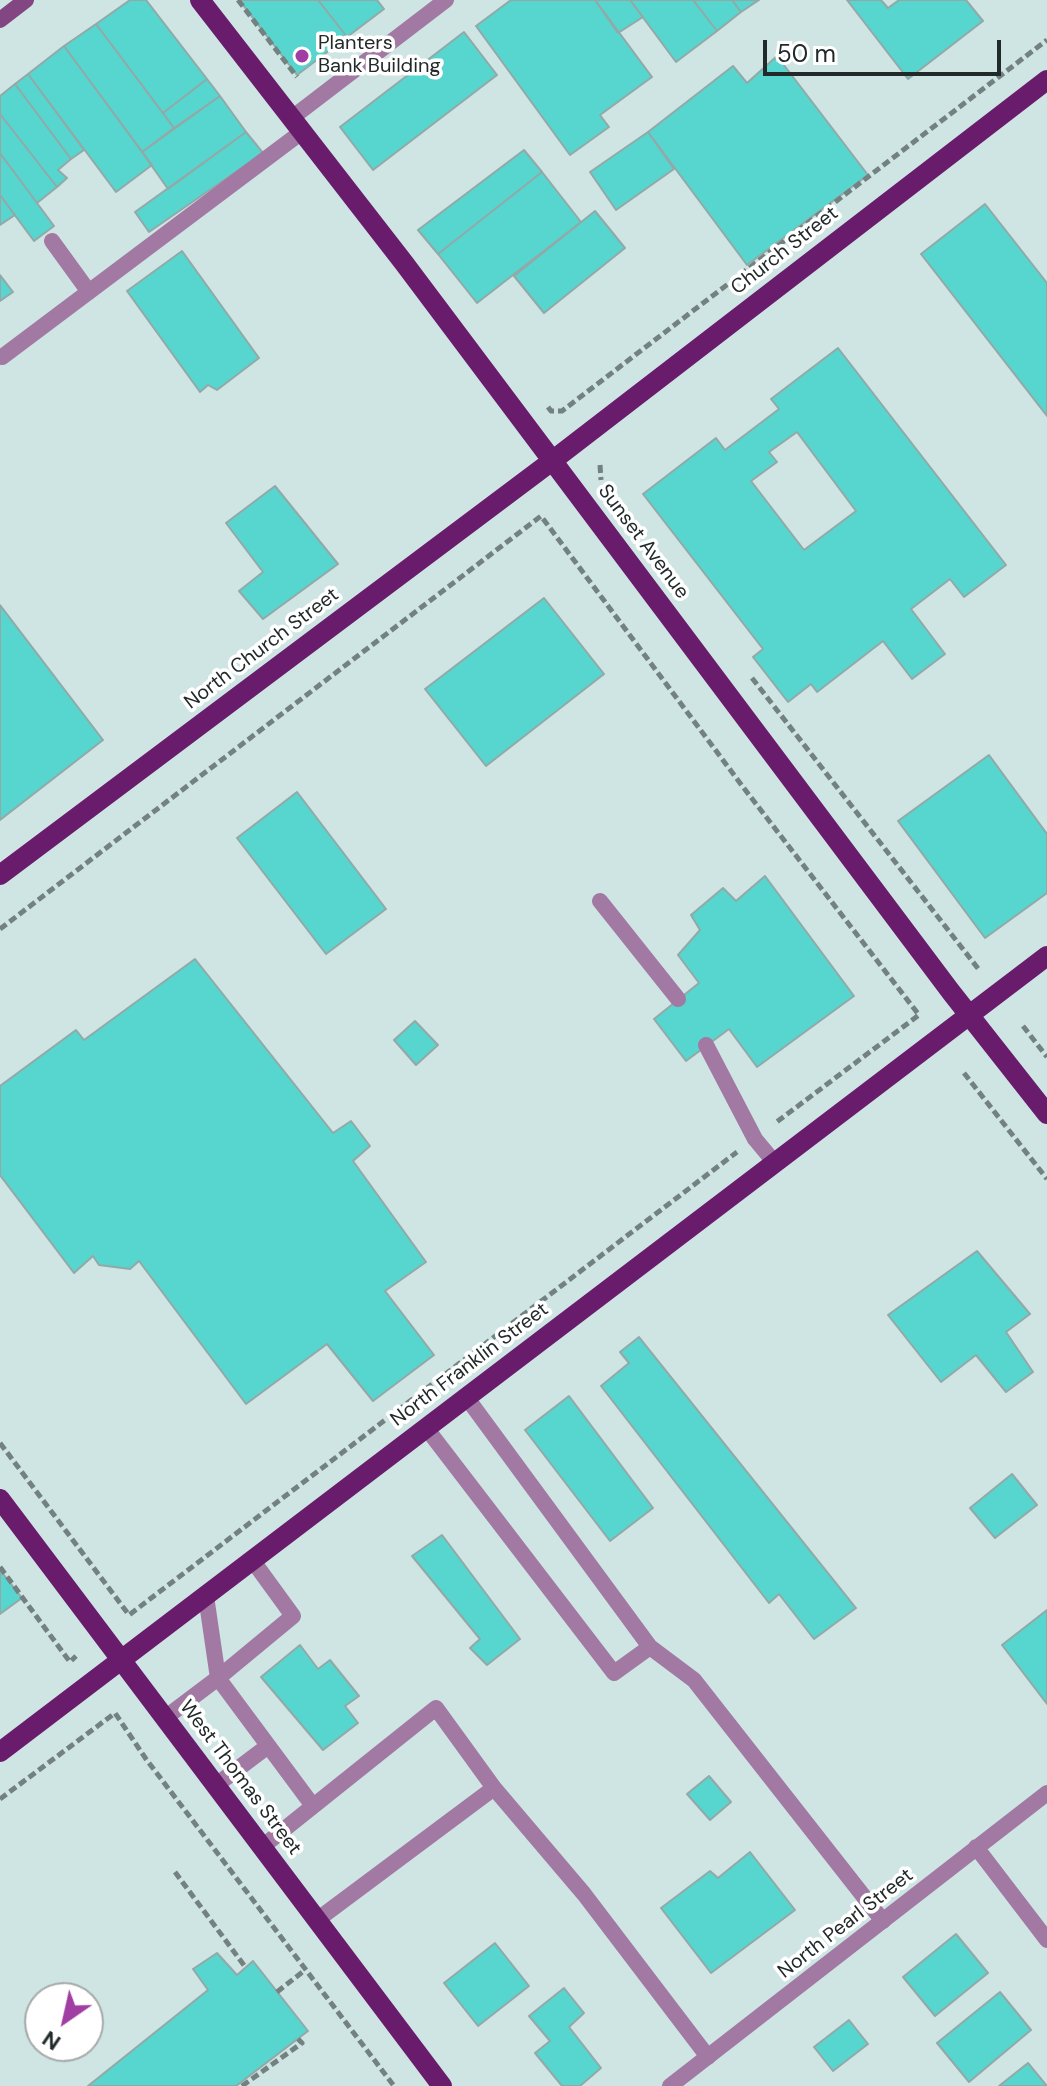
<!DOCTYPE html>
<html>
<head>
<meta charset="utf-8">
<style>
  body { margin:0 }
  #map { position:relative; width:1047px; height:2086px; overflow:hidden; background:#cee5e4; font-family:"DM Sans",sans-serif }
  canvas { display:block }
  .north { position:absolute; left:24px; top:1982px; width:80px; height:80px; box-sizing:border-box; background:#fff; border:2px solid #a6aaa9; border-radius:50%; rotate:214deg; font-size:22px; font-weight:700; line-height:32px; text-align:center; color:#212a29 }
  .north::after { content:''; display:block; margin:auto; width:28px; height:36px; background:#a13ea3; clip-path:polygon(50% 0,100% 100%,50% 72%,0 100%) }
  .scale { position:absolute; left:763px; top:40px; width:238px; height:36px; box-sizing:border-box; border:4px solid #212a29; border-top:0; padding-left:10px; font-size:24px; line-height:28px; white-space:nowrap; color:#212a29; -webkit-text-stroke:6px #fff; paint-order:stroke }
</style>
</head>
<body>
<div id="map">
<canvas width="1047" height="2086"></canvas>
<div class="north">N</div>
<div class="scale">50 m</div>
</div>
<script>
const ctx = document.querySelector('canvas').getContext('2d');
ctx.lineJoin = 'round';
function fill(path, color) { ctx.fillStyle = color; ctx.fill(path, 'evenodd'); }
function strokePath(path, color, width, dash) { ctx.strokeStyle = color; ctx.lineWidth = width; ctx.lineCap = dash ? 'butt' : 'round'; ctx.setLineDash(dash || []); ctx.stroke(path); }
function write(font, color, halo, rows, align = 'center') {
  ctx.font = font + ' "DM Sans",sans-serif'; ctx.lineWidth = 7; ctx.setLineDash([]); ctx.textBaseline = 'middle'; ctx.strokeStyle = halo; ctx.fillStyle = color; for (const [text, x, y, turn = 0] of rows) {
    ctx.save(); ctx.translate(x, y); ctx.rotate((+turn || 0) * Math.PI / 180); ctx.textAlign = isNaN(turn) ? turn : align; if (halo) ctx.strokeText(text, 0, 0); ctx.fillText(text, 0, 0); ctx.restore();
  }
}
const building = new Path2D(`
  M130 0H146L207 79 163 113 96 24Z
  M239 0H318L347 37 297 75Z
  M318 0H377L384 9 347 37Z
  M511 0H595L652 77 600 115 609 127 570 155 476 26Z
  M595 0H630L643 17 618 33Z
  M630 0H693L717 31 676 62Z
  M693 0H732L741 12 717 31Z
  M732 0H759L741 12Z
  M847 0H881L888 8 899 0H966L983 21 908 79Z
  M96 24 174 128 142 152 64 46Z
  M464 32 497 75 373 170 340 127Z
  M64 46 152 165 116 192 28 74Z
  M777 56 868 175 747 265 648 132 733 66 747 83Z
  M28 74 84 150 71 159 15 84Z
  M207 79 220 96 174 128 163 113Z
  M15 84 71 159 58 170 67 178 57 187 0 114V96Z
  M220 96 246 132 168 189 142 152Z
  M0 114 57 187 37 203 0 153Z
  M246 132 263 153 149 232 135 212Z
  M648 132 674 169 616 210 590 172Z
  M524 150 542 172 438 254 418 230Z
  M0 153 54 226 34 241 0 195Z
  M542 172 581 222 477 303 438 254Z
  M0 195 15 215 0 225Z
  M985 204 1047 283V416L921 254Z
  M595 211 625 248 544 313 514 276Z
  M182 251 259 358 217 390 208 385 200 392 127 291Z
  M0 275 13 292 0 301Z
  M838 348 1006 565 964 597 950 579 911 609 945 654 912 679 883 641 817 692 811 684 788 702 753 657 763 649 643 494 716 438 725 450 779 409 771 399ZM797 432 856 511 804 550 751 481 777 462 769 452Z
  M275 486 338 564 263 619 239 591 263 572 226 523Z
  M544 598 604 674 486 766 425 689Z
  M0 605 103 740 0 820Z
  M989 755 1047 834V893L985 938 898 821Z
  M297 792 386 909 326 954 237 838Z
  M765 876 854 996 757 1067 729 1029 686 1061 654 1019 699 983 678 955 700 930 691 915 723 888 736 901Z
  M195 959 333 1133 351 1121 370 1146 353 1161 426 1262 385 1291 434 1355 373 1401 327 1344 246 1404 139 1261 130 1269 99 1265 93 1256 74 1273 0 1175V1086L76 1030 84 1040Z
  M415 1021 438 1045 416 1065 394 1040Z
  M977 1251 1030 1314 1006 1332 1033 1372 1006 1392 976 1355 941 1382 888 1315Z
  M639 1337 856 1608 814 1639 779 1594 769 1603 601 1386 629 1363 620 1352Z
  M569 1396 653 1508 610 1541 525 1430Z
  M1012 1474 1037 1505 995 1538 970 1508Z
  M442 1535 520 1639 487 1665 470 1648 480 1639 412 1556Z
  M0 1570 22 1598 0 1614Z
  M1047 1610V1704L1002 1645Z
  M300 1645 318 1669 330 1660 359 1696 345 1706 358 1723 323 1750 261 1677Z
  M709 1776 731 1802 710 1820 687 1794Z
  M750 1852 795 1910 711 1973 661 1908 710 1871 718 1878Z
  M956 1934 988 1973 935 2016 903 1977Z
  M495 1943 529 1986 478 2026 444 1983Z
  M217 1953 237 1975 253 1961 308 2031 236 2086H88L208 1990 193 1969Z
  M564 1988 584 2013 569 2027 601 2068 580 2086H562L535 2053 550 2041 529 2016Z
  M1000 1992 1031 2030 969 2082 937 2043Z
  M849 2020 868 2044 833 2071 814 2047Z
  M1028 2063 1047 2086H999Z`);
fill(building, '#57d5cf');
strokePath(building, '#92a9a7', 2);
strokePath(new Path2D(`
  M238 0 297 77
  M548 407 551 411H562L1047 40
  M600 465 601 480
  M752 678 980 971
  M0 929 541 516 743 787 919 1015 774 1124
  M1023 1026 1047 1057
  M964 1073 1047 1179
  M0 1443 129 1615 737 1152
  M0 1567 70 1662 76 1656
  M0 1799 115 1713 146 1759 394 2086
  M175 1872 246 1968
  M277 1992 305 1970
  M242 2086 302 2043 298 2039`), '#738281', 5, [8, 4]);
strokePath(new Path2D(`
  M52 241 89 292
  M2 357 303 131
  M600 901 678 999
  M706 1045 755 1139 775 1163
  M467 1398 650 1647 694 1680 883 1921
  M427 1429 614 1673 650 1647
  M206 1596 218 1678
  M218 1678 293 1616 253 1561
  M165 1718 218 1678 313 1806
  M215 1786 268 1746
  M262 1847 436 1708 494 1788
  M317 1920 494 1788 584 1894 708 2057`), '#a279a2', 16);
strokePath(new Path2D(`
  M293 117 446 0
  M976 1847 1047 1940
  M670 2086 1047 1793`), '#a279a2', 16);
strokePath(new Path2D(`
  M0 20 26 0`), '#824682', 16);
strokePath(new Path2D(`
  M200 0 404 263 951 992 1047 1114
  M0 875 552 461 1047 80
  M0 1499 442 2086
  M0 1752 1047 956`), '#691c6b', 20);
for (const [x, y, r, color] of [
  [302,56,8,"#a13ea3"]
]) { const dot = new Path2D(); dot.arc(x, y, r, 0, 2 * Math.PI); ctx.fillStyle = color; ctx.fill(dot); strokePath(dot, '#fff', 3); }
write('20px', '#212a29', '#fff', [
  ["Planters",318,44],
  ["Bank Building",318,67]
], 'left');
write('20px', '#212a29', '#fff', [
  ["Church Street",785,251,-38],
  ["Sunset Avenue",643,542,53],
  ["North Church Street",262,649,-37],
  ["North Franklin Street",470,1365,-37],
  ["West Thomas Street",240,1778,53],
  ["North Pearl Street",846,1924,-38]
]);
</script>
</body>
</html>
